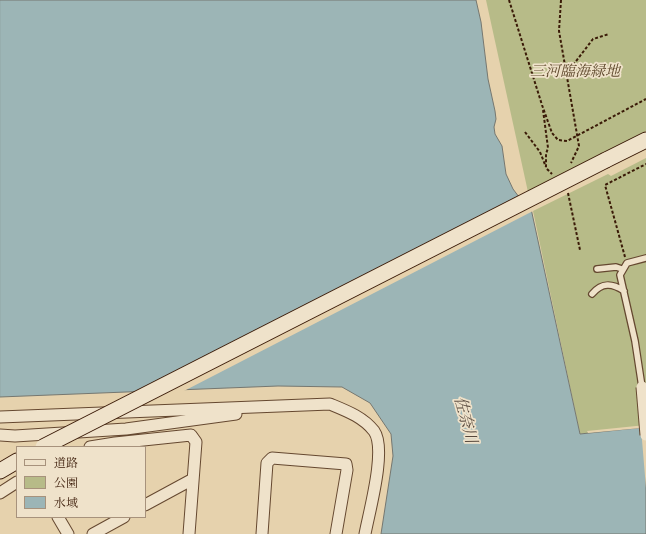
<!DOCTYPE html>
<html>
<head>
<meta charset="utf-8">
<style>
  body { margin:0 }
  #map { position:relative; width:646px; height:534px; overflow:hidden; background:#e6d2ad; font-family:"EB Garamond","Noto Serif JP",serif }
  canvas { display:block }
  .legend { position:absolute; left:16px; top:446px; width:130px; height:72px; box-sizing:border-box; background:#efe2ca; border:1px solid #a7927c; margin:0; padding:5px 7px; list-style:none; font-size:12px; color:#3a1a07 }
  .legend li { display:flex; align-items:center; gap:8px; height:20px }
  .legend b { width:20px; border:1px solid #a7927c }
</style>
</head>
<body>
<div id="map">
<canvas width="646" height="534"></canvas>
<ul class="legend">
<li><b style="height:5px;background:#efe2ca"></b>道路</li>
<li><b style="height:11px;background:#b7bb88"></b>公園</li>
<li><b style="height:11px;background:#9cb5b6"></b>水域</li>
</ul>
</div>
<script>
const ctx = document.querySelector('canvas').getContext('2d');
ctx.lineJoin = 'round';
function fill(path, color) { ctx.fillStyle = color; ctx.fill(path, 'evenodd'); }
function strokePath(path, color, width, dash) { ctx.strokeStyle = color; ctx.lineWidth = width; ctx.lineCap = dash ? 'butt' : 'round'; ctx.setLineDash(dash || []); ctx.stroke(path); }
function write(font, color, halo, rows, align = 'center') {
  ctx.font = font + ' "EB Garamond","Noto Serif JP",serif'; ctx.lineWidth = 3.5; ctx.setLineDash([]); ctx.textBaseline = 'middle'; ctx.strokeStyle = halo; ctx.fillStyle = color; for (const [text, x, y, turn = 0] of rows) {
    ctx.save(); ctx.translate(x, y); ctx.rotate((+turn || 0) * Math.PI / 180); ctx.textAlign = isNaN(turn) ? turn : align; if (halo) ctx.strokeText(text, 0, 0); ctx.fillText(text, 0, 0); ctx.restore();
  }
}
fill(new Path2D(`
  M486 0H646V131L528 192Z
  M646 158V427L580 434 533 211 608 174 611 176Z`), '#b7bb88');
const water = new Path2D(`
  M0 0H476L481 22 488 79 495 111 496 119 494 127 495 134 502 146 506 174 513 189 519 197 530 204 580 434 646 427V534H381L393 456 391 434 370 403 342 387 278 386 0 397Z`);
fill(water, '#9cb5b6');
strokePath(water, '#757770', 1);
fill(new Path2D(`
  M521 196 531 203 533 211 182 392 130 394Z
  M646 425V488L641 428 588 433 587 431Z`), '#e6d2ad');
const lane = new Path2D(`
  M597 269 616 267 622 269
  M592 294C602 282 612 283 624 291
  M642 387 635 341 620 275 627 263 646 258`);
const street = new Path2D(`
  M0 417 330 404C347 411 363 417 374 431 387 449 369 512 365 534
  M0 435 15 436 126 429 236 414
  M90 447 115 443 191 435 196 442 189 534
  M0 493 17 482
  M145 505 193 479
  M58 517 68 534
  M93 534 124 517
  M262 534 267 463 272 458 346 464 347 470 336 534`);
const secondary = new Path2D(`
  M606 160 646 140
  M0 471 17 461`);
strokePath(lane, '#654830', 8);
strokePath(street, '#654830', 13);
strokePath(secondary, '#3a1a07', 17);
strokePath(new Path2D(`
  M509 0 542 105 552 133 558 140 567 141 646 99
  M561 0 559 31 579 146 571 163
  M567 73 593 39 609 34
  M543 110 548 148 546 154V168L552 174
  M525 132 540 152 546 167
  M568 193 580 250
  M625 257 605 185 646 164`), '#3a1a07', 2, [3, 2]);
strokePath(lane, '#efe2ca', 5.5);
strokePath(street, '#efe2ca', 11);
strokePath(secondary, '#efe2ca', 15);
const streetBridge = new Path2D(`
  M642 387 646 435`);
const secondaryBridge = new Path2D(`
  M43 447 606 160`);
strokePath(streetBridge, '#654830', 13, []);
strokePath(secondaryBridge, '#3a1a07', 17, []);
strokePath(streetBridge, '#efe2ca', 11);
strokePath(secondaryBridge, '#efe2ca', 15);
write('italic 15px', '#604a2e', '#efe2ca', [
  ["三河臨海緑地",575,72]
]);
write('italic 16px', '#57483c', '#efe2ca', [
  ["佐奈川",465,420,75]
]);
</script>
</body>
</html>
